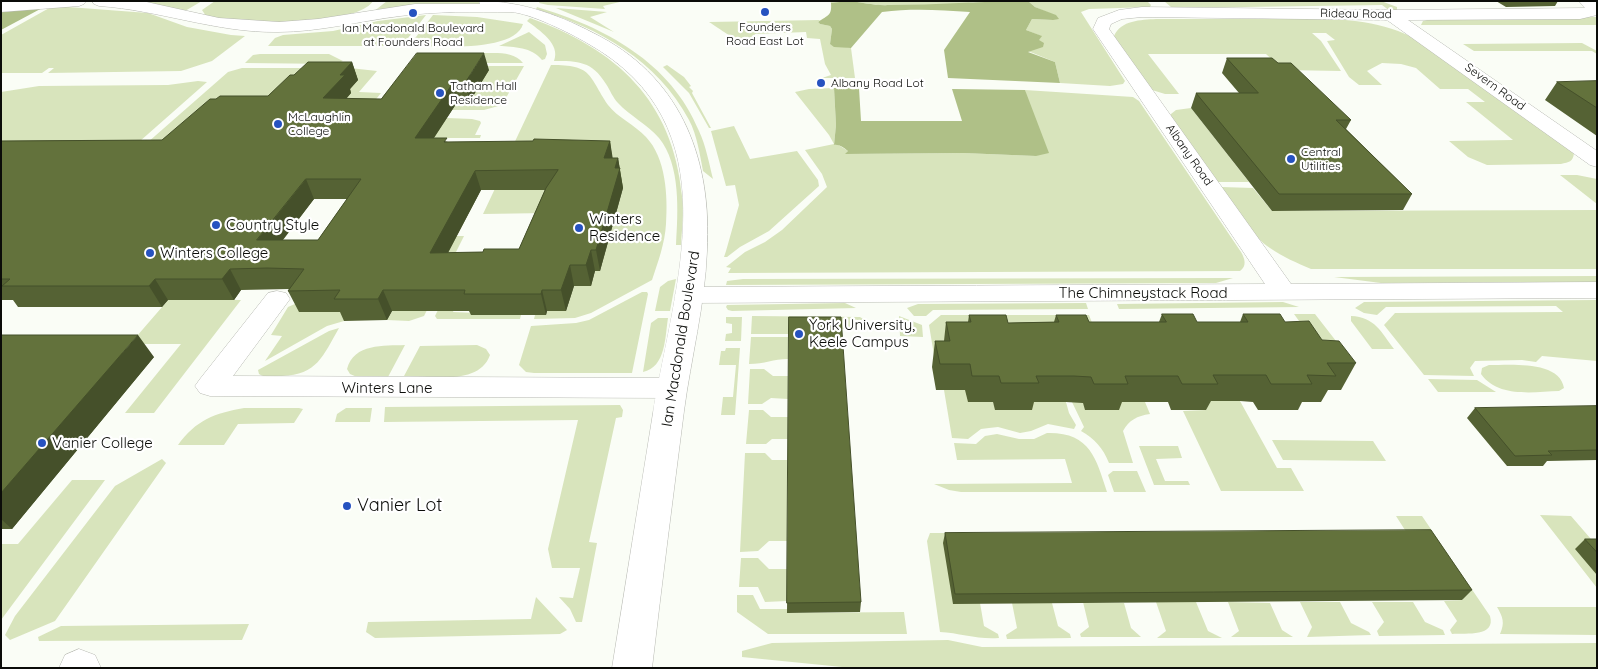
<!DOCTYPE html>
<html>
<head>
<meta charset="utf-8">
<style>
  body { margin:0 }
  #map { position:relative; width:1598px; height:669px; overflow:hidden; background:#fafdf6; font-family:Quicksand,sans-serif }
  canvas { display:block }
  .frame { position:absolute; inset:0; border:2px solid #0b0c09; pointer-events:none }
</style>
</head>
<body>
<div id="map">
<canvas width="1598" height="669"></canvas>
<div class="frame"></div>
</div>
<script>
const ctx = document.querySelector('canvas').getContext('2d');
ctx.lineJoin = 'round';
function fill(path, color) { ctx.fillStyle = color; ctx.fill(path, 'evenodd'); }
function strokePath(path, color, width, dash) { ctx.strokeStyle = color; ctx.lineWidth = width; ctx.lineCap = dash ? 'butt' : 'round'; ctx.setLineDash(dash || []); ctx.stroke(path); }
function write(font, color, halo, rows, align = 'center') {
  ctx.font = font + ' Quicksand,sans-serif'; ctx.lineWidth = 4.5; ctx.setLineDash([]); ctx.textBaseline = 'middle'; ctx.strokeStyle = halo; ctx.fillStyle = color; for (const [text, x, y, turn = 0] of rows) {
    ctx.save(); ctx.translate(x, y); ctx.rotate((+turn || 0) * Math.PI / 180); ctx.textAlign = isNaN(turn) ? turn : align; if (halo) ctx.strokeText(text, 0, 0); ctx.fillText(text, 0, 0); ctx.restore();
  }
}
fill(new Path2D(`
  M141 1H202L185 11Z
  M215 1H373C360 23 268 24 243 23 231 22 218 18 206 16L202 10Z
  M387 1H474L489 4 373 12Z
  M540 1H624L603 6 605 9 548 5 539 3Z
  M830 1H978L959 5H878L856 2 831 3Z
  M1028 1H1147L1151 5 1150 7 1089 9 1081 12 1125 81 1123 84 1110 86 1060 83 1055 62 1028 51 1033 49 1041 36 1026 30 1032 19 1053 20 1049 13 1035 7Z
  M1164 1H1381L1397 7V11H1390L1382 5 1176 8 1171 7Z
  M55 6 148 13 187 27 231 35 245 36 212 61 181 71 48 73 54 68H49L42 73H1V35L51 7Z
  M537 7C604 27 671 62 699 131 706 146 709 163 713 179L703 171C700 155 697 135 689 120 657 60 599 28 536 9Z
  M556 8 607 12 590 17 614 32Z
  M426 15 402 46H268L275 38 283 35 333 31 378 21Z
  M433 15 477 17 523 24C515 53 433 46 409 46Z
  M1597 17V25H1421L1423 21 1431 19Z
  M530 18C616 49 673 100 682 196 684 212 682 229 681 245H676C678 212 681 165 659 138 647 124 630 116 618 103 613 98 610 90 606 84 592 61 578 61 554 61 561 44 539 30 527 21Z
  M1156 19C1195 19 1233 19 1271 19 1322 19 1372 15 1418 40L1574 153C1573 162 1569 162 1561 164L1487 165 1468 157 1449 141 1513 140 1466 102H1485L1468 89H1440L1416 68 1401 64 1382 63 1367 71 1382 85H1359L1349 77 1327 41 1335 40 1326 33H1312L1321 41 1341 71 1283 70 1266 54H1148L1179 94H1165L1152 90 1118 44 1114 36C1121 20 1141 20 1156 19Z
  M820 20 818 22 820 24 830 26 832 29 830 44 851 48 855 78H822L831 75 825 64 820 39 807 38 806 32 755 34 754 41C738 45 721 29 709 22Z
  M529 32 545 45 547 54 545 59 542 60C532 47 514 47 499 46Z
  M1582 43 1597 51V54L1592 51H1474L1463 44Z
  M483 53C496 53 514 51 523 63H449Z
  M260 54H329L343 61 336 64 245 63 253 55Z
  M551 65C593 65 588 75 608 105 617 117 635 125 646 137 666 158 668 196 666 224 665 243 658 262 652 280L591 313 575 318 534 319 535 315H546L547 311H566L574 286H591L595 271H600L623 188 510 152Z
  M667 65 684 77 691 86 689 87 693 91 692 93 711 128H709L689 93 663 67Z
  M447 66H524L502 105 484 110H452L456 104 444 101 470 100 488 71Z
  M242 68H344L123 164 228 72Z
  M350 68 377 71 359 92 381 93 369 108 338 101 357 79H340Z
  M198 81 207 82 114 164 1 162V92L39 86 168 85Z
  M834 88 836 125 834 145 837 144 848 151 846 154 963 153 1036 156 1025 90 1133 97 1139 101 1241 252C1245 259 1247 266 1240 271L728 273 731 268 726 267 745 252 765 242 782 230 827 187 822 174 805 150 834 144 829 135 795 92 809 89Z
  M1191 108 1249 182H1217L1170 117 1171 114 1176 110Z
  M447 118 472 119 480 121 481 123 475 135H481L480 138H419L418 125H442Z
  M734 126 750 159 797 151 818 180 819 186 769 231 740 247 727 257H724L726 251 739 205 735 185 726 186 711 131Z
  M1560 175H1577L1597 179V204Z
  M500 178 524 190H568L546 213 483 214Z
  M1221 187 1253 188 1272 211 1597 210V269H1311C1297 263 1283 257 1270 248 1251 236 1235 206 1221 187Z
  M451 236H464L424 316 409 321 387 320 392 311H412Z
  M1597 276V282L1381 283 1334 277Z
  M1233 278 1216 283 726 285 727 281 743 279Z
  M676 279 670 311H655L660 287 668 281Z
  M642 292H647L648 294 632 373H534L526 372 519 365 531 326 576 323 589 320Z
  M169 299 241 300 154 413H125L181 344H130Z
  M443 300H458L453 312 521 315 520 319H437L435 316Z
  M1597 300V361L1542 356 1536 362 1522 360 1475 361 1470 368 1474 376 1424 375 1384 325 1395 313 1563 312 1556 306 1386 307 1377 315 1364 313 1355 308 1364 302Z
  M1283 302 1299 307 1119 309 1117 304Z
  M297 303 349 311 344 321 327 326 265 361 282 336 271 335 288 307Z
  M845 303 856 308 732 311 728 310 726 307 727 305Z
  M1086 303 1088 309 933 310 926 316H914L907 308 918 304Z
  M1294 314H1315L1343 350H1320Z
  M941 315H1089L1102 348 936 367 929 325Z
  M752 316 860 317 870 323 871 330 789 327V334H751Z
  M899 316 922 325 923 337 900 336Z
  M1351 316C1375 317 1381 332 1394 349H1372L1351 321Z
  M726 317H742L741 341H725L726 334 732 333V324L726 323Z
  M658 318H668C665 337 666 367 643 372L651 323Z
  M339 328C323 356 317 375 282 376 274 377 266 379 259 374L258 370 329 331Z
  M751 337H788V359C773 359 765 364 749 364Z
  M405 345 388 377H357L350 374 347 369C354 343 384 346 405 345Z
  M477 345 486 349 490 355C479 386 431 376 404 376L420 346Z
  M726 348H740L735 415H721L723 397H733L736 365H719L721 351H725Z
  M1489 365C1509 365 1560 360 1564 388L1559 391C1533 392 1498 398 1481 374L1482 368Z
  M750 369H764L773 376H788V399L771 398 762 404H748Z
  M1428 379 1477 380 1496 392H1438Z
  M944 390H965L993 402 996 410 1030 402H1066L1069 413 1076 425 1074 429 1048 424 1031 431 1020 433 998 427 989 428 981 429 968 439 952 438Z
  M1202 401H1240L1277 468H1291L1304 491H1221L1183 411 1206 410Z
  M1072 402H1083L1086 410H1119L1117 402H1145L1150 414C1137 416 1129 420 1123 431L1133 463H1109C1103 448 1095 439 1081 431L1084 427Z
  M620 405 623 410 622 417 616 418 589 542 597 543 582 622H576L570 609 559 597 573 598 580 568H552L548 549 578 420 384 422 385 407Z
  M244 408H299L303 409 294 423 238 424 224 445H178C196 420 215 413 244 408Z
  M346 408H372L370 422H335L337 414Z
  M749 410H763L771 417H788V439H772L766 444H746Z
  M1047 433C1090 432 1096 458 1107 492H961L949 490 934 484 1072 483 1065 459 957 460 954 443 976 444 985 436 997 434 1019 439H1034Z
  M1272 440 1373 441 1386 461 1283 460Z
  M1139 446H1178L1182 458 1156 459 1165 481H1188L1190 485H1154Z
  M745 453H765L772 460H787V541H769L758 551 740 552Z
  M162 459 166 463 55 621 10 640 5 635 15 616 115 486Z
  M1113 471H1137L1146 492H1114L1108 475Z
  M72 480H105L1 620V544H18Z
  M1540 515 1571 516 1597 546V588Z
  M1396 516H1422L1490 616C1496 637 1467 633 1452 634L1450 630 1457 621 1444 601 1463 600 1423 541H1412Z
  M930 533H959L980 603 984 626 998 634 999 638C979 640 960 633 940 632L927 541Z
  M741 558H758L769 569H787V601L765 602 758 587H739Z
  M737 595H753L760 609H787V613L904 612 907 634H768L737 612Z
  M536 597 567 630 560 634 375 638 366 632 368 622 531 619Z
  M1083 602 1124 603 1131 628 1141 637H1081L1080 634 1089 627Z
  M1156 602H1196L1208 631 1222 638H1157L1166 631Z
  M1228 602 1270 603 1282 630 1293 637H1231L1239 631Z
  M1300 602H1340L1351 623 1369 632 1371 635 1307 637 1312 627Z
  M1372 602H1413L1425 622 1443 630 1445 635 1379 636 1377 631 1384 622Z
  M1012 603H1052L1058 626 1070 634 1071 638 1007 639 1006 635 1017 628Z
  M1497 607H1597V635L1500 634C1505 623 1503 617 1497 607Z
  M249 624 242 640 39 641 38 637 61 626Z
  M948 640 982 647 1597 643V668H852L742 657V651L772 643Z`), '#d8e4bc');
fill(new Path2D(`
  M848 1C862 2 875 6 890 5 936 5 982 1 1028 1L1035 7 1056 15 1059 19 1053 20 1032 19 1026 30 1042 36 1039 40 1044 43 1043 47 1028 52 1055 62 1060 83 948 78 944 50 970 12C941 10 912 8 882 12L851 48 834 47 830 44 832 29 830 26 820 24 818 22C828 15 832 16 831 3Z
  M44 7 1 30V11Z
  M834 88H859L861 121H962L952 89 1025 90 1049 153 1036 156 963 153 845 154 848 151C844 148 839 144 834 145L836 125Z`), '#afc087');
const street = new Path2D(`
  M1579 1H1596L1597 15 1580 19 1408 20 1597 151V167L1590 165 1387 20 1142 17 1122 19 1111 24 1109 29 1291 284 1597 282V298L688 303 679 301 675 295 679 289 688 287 1265 284 1093 29 1098 18 1119 10 1142 7 1391 10 1585 8Z
  M277 291 286 293 290 299 233 376 672 378 682 381 687 388 682 395 672 398 210 396 200 393 195 386 200 379 268 293Z
  M79 649 95 655 101 668H59L65 655Z`);
const secondary = new Path2D(`
  M15 1H86L84 4 79 6 1 12V2Z
  M92 1H142L219 18 279 22 318 19 415 4H480L479 1C523 1 562 16 601 37 683 81 712 162 707 251 705 305 691 358 684 411 673 497 662 582 652 668H612C626 583 639 498 653 413 675 282 734 125 587 43 570 33 530 13 511 12 475 12 437 11 400 16 360 21 319 32 278 32 217 33 159 10 99 6L94 4Z`);
strokePath(street, '#b7b9b2', 1);
strokePath(secondary, '#b7b9b2', 1);
fill(street, '#fff');
fill(secondary, '#fff');
fill(new Path2D(`
  M1496 1H1558L1555 6 1506 7Z
  M1227 58 1278 63 1351 120 1346 129 1412 194 1403 210 1272 211 1191 108 1196 93H1239L1222 73Z
  M352 62 358 80 350 89 351 93 346 99H381L489 70 470 101H458L434 138 448 142 610 141 612 158H618L623 188 600 271H595L591 286H574L566 311H547L546 315H471L469 311H392L387 320 344 321 340 312H299L288 291 289 289 241 290 234 300H168L162 307H18L13 300H1V141L162 140 216 99 268 96 294 75ZM481 190H545L519 249 483 252 448 253ZM314 199H347L318 240H283Z
  M1597 81V136L1545 100 1557 82Z
  M1162 314 1197 322H1240L1243 314 1285 322 1322 340 1356 363 1341 390H1328L1321 402H1302L1298 410H1258L1253 402 1240 401H1211L1206 410H1171L1168 402H1122L1119 410H1085L1083 403 1066 402H1034L1032 410H995L993 402H968L965 390H936L932 367 935 341H944L946 322H968L969 315 1008 323 1054 322 1056 315 1089 322H1159Z
  M789 317 861 602 860 612 787 613Z
  M1 335 154 357 12 529H1Z
  M1597 406V460L1547 461 1543 466H1507L1467 418 1475 408Z
  M945 533 1472 590 1462 600 953 604 943 543Z
  M1585 539H1597V575L1575 549Z`), '#556234');
fill(new Path2D(`
  M484 53 489 70 470 101 465 83Z
  M352 62 358 80 350 89 351 93 330 117 323 98 340 75Z
  M453 83 458 101 421 157 415 138Z
  M610 141 613 160 604 158Z
  M618 158 623 188 600 271 596 250 615 168Z
  M475 171 481 190 437 273 430 253Z
  M306 179 314 199 267 260 257 240Z
  M591 250 595 271 591 286 586 265Z
  M570 265 574 286 566 311 561 290Z
  M230 269 241 290 234 300 222 279Z
  M155 279 168 300 162 307 149 286Z
  M383 290 392 311 387 320 378 299Z
  M542 290 547 311 546 315 541 294Z
  M138 335 154 357 12 529 1 519V493Z`), '#45502a');
const building = new Path2D(`
  M417 53H484L465 83H453L415 138H447L444 142 533 141 534 139 610 141 604 158H618L615 168H620L596 250H591L586 265H570L561 290H542L541 294H464L465 290H383L378 299H334L340 290 288 291 304 269 267 268 230 269 222 279H155L149 286H2L10 279H1V141L162 140 210 99H216L220 96H268L290 75H294L308 62H352L340 75H345L323 98 381 99ZM558 170 546 188 519 249H484L483 252 430 253 475 171ZM306 179H361L318 240H257Z
  M1227 58H1272L1278 63H1291L1351 120H1336L1412 194H1279L1196 93H1258Z
  M1597 81V108L1557 82Z
  M1162 314H1193L1197 322H1248L1243 314H1280L1285 322 1309 321 1322 340 1339 341 1356 363H1327L1336 376 1307 375 1312 384H1271L1266 375H1213L1218 384H1182L1178 376H1125L1128 384H1094L1091 377 1074 376H1036L1039 383H1001L999 376H972L970 364H940L935 341H950L946 322H971L969 315H1006L1008 323 1059 322 1056 315H1086L1089 322H1166Z
  M789 317H841L861 602 787 603Z
  M1 335H138L1 493Z
  M1597 406V450L1548 451 1552 455 1515 456 1475 408Z
  M1431 530 1472 590 955 594 945 533Z
  M1585 539H1597V552Z`);
fill(building, '#63723c');
strokePath(building, '#45502a', 1);
for (const [x, y, r, color] of [
  [765,12,5,"#2652c0"],
  [413,13,5,"#2652c0"],
  [821,83,5,"#2652c0"],
  [440,93,5,"#2652c0"],
  [278,124,5,"#2652c0"],
  [1291,159,5,"#2652c0"],
  [216,225,5,"#2652c0"],
  [579,228,5,"#2652c0"],
  [150,253,5,"#2652c0"],
  [799,334,5,"#2652c0"],
  [42,443,5,"#2652c0"],
  [347,506,5,"#2652c0"]
]) { const dot = new Path2D(); dot.arc(x, y, r, 0, 2 * Math.PI); ctx.fillStyle = color; ctx.fill(dot); strokePath(dot, '#fff', 2); }
write('12px', '#0b0c09', '#fff', [
  ["Rideau Road",1356,14,1],
  ["Severn Road",1495,87,36],
  ["Albany Road",1189,155,55]
]);
write('12px', '#0b0c09', '#fff', [
  ["Founders",765,27,"center"],
  ["Road East Lot",765,41,"center"],
  ["Ian Macdonald Boulevard",413,28,"center"],
  ["at Founders Road",413,42,"center"],
  ["Albany Road Lot",831,83],
  ["Tatham Hall",450,86],
  ["Residence",450,100],
  ["McLaughlin",288,117],
  ["College",288,131],
  ["Central",1301,152],
  ["Utilities",1301,166]
], 'left');
write('15px', '#0b0c09', '#fff', [
  ["Winters",589,219],
  ["Residence",589,236],
  ["Country Style",226,225],
  ["Winters College",160,253],
  ["York University,",809,325],
  ["Keele Campus",809,342],
  ["Vanier College",52,443]
], 'left');
write('15px', '#0b0c09', '#fff', [
  ["The Chimneystack Road",1143,293],
  ["Ian Macdonald Boulevard",681,339,-81],
  ["Winters Lane",387,388]
]);
write('18px', '#0b0c09', '#fff', [
  ["Vanier Lot",357,506]
], 'left');
</script>
</body>
</html>
